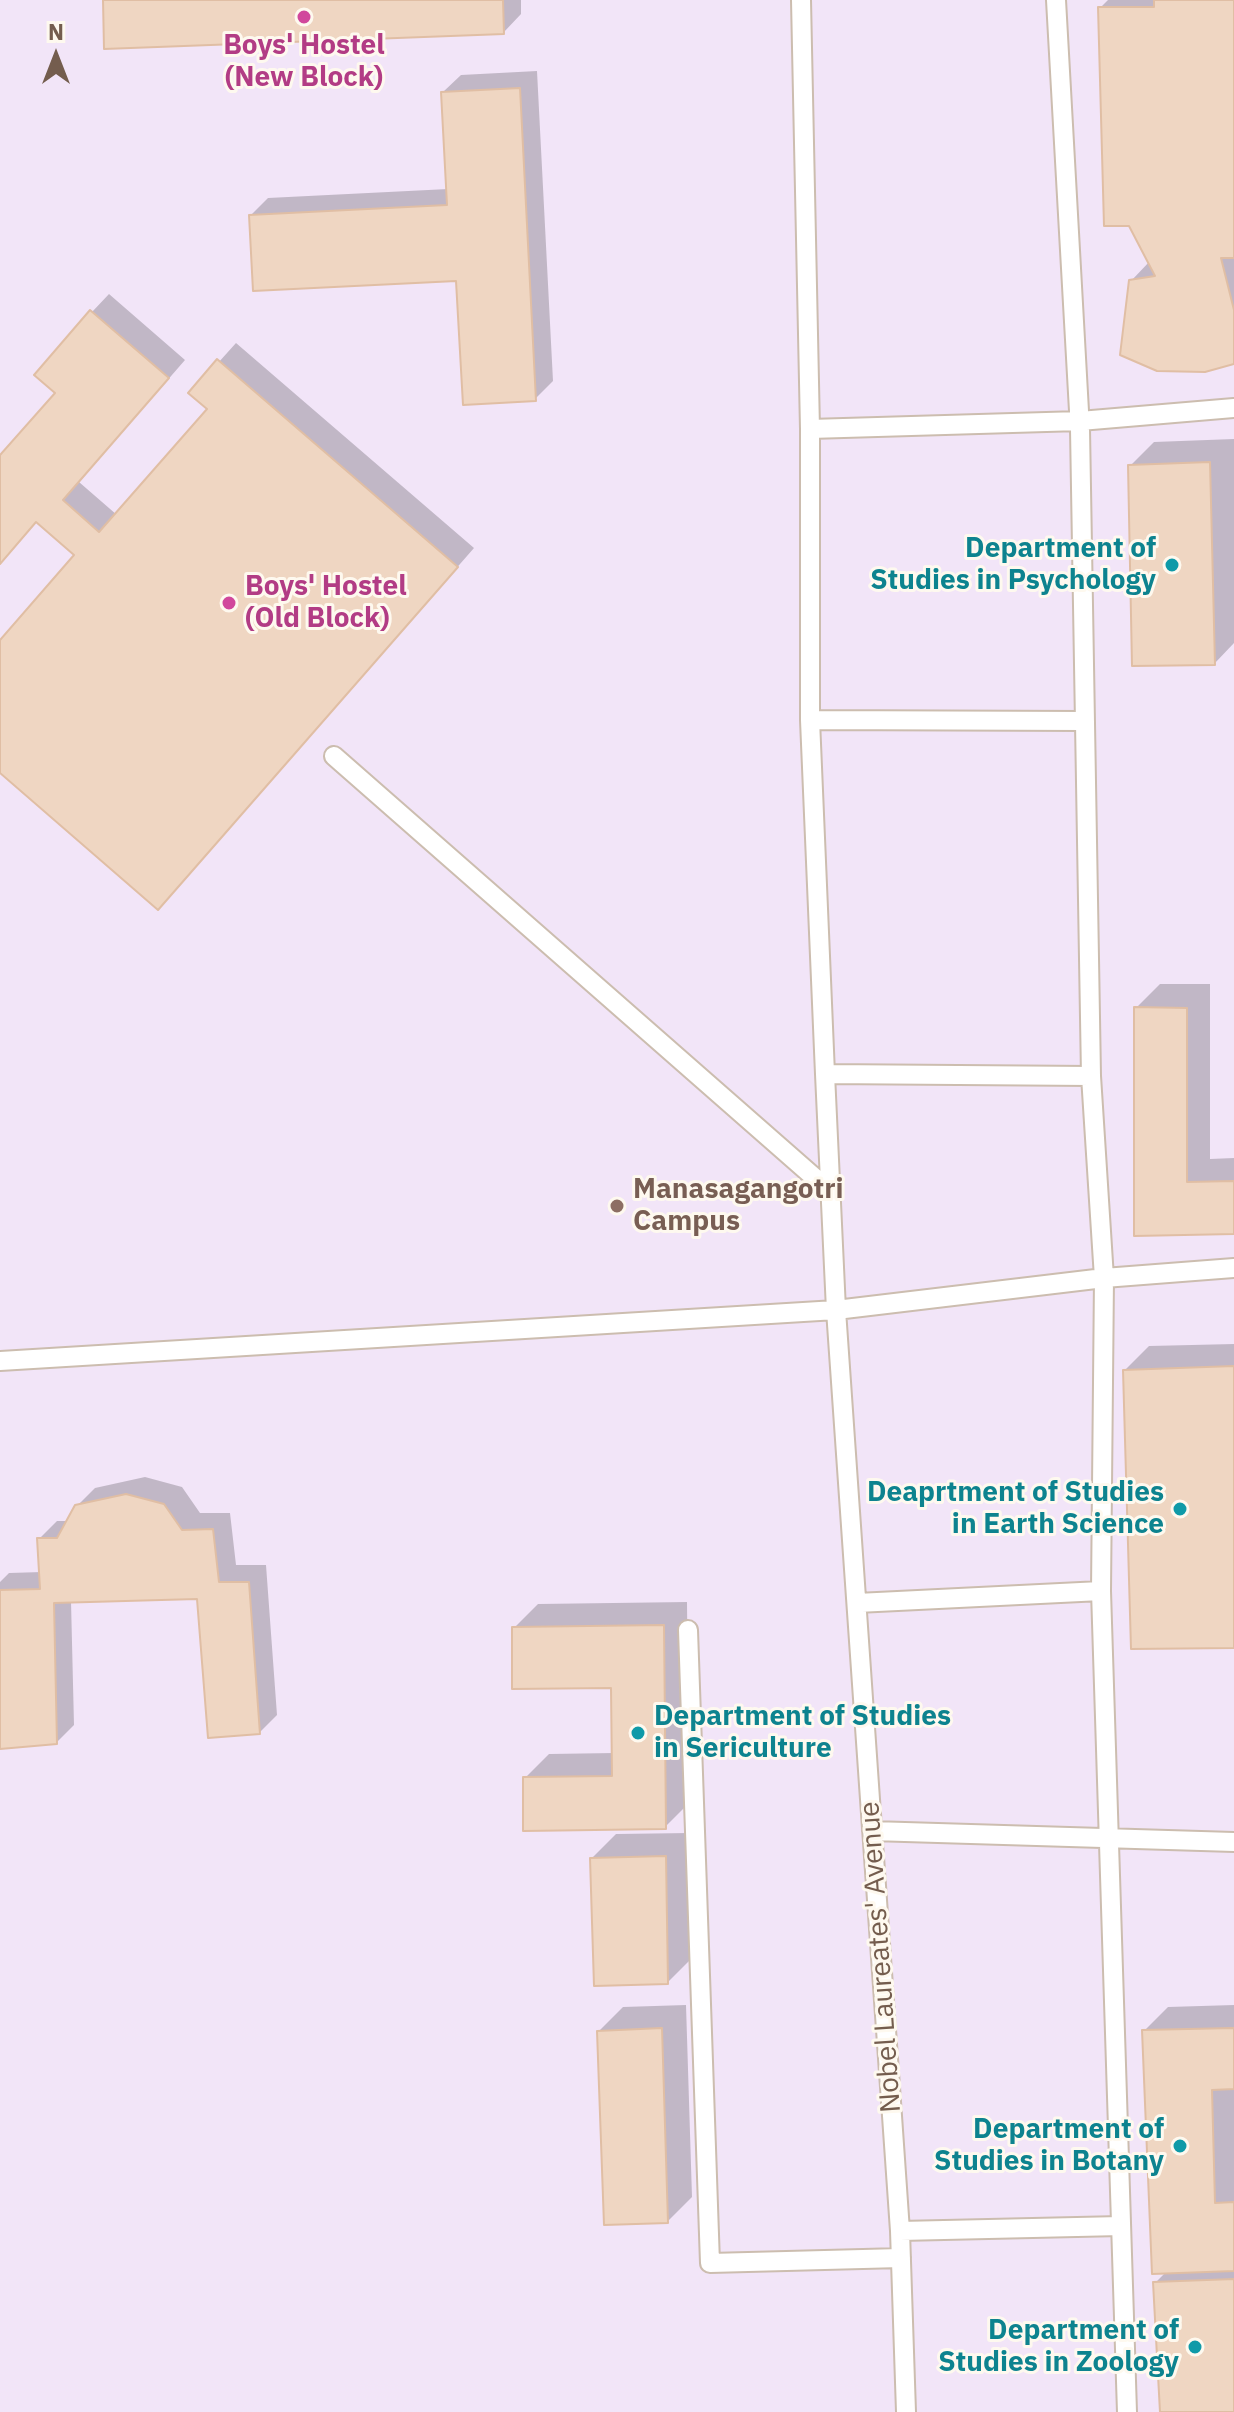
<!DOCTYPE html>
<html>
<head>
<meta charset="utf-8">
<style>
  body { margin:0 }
  #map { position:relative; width:1234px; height:2412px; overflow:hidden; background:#fbf5e9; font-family:"IBM Plex Sans",sans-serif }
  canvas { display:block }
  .north { position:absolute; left:16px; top:16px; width:80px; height:80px; -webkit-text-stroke:6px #fef9ef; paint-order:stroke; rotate:0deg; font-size:22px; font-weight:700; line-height:32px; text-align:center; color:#745d4e }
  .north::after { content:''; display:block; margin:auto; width:28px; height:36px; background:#745d4e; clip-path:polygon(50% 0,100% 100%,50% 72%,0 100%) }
</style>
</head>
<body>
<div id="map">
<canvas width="1234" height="2412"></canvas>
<div class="north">N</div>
</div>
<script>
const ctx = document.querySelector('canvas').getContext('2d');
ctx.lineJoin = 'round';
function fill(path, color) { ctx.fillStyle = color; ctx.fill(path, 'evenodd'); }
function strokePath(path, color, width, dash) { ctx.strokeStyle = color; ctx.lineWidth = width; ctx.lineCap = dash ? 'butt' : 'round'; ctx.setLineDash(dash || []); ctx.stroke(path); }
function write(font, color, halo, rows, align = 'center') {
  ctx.font = font + ' "IBM Plex Sans",sans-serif'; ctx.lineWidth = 6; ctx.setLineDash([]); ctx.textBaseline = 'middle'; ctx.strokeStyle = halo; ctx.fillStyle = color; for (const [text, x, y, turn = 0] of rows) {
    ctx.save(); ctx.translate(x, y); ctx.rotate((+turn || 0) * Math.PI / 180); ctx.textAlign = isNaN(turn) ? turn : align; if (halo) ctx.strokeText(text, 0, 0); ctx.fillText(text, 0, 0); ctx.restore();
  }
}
fill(new Path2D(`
  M0 0H1234V2412H0Z`), '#f2e5f8');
fill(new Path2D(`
  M105 0H521V14L504 32Z
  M1108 0H1234V362L1131 281 1150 261 1100 8Z
  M537 71 553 381 535 399 458 279 251 215 268 198 448 189 443 92 461 75Z
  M109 294 185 360 79 482 117 515 210 409 191 393 236 343 474 548 175 890 0 771V643L77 555 37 521 0 564V458L57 393 92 312Z
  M1234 439V643L1215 663 1130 466 1154 442Z
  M1160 984H1210V1159L1234 1158V1232L1136 1234V1008Z
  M1234 1344V1646L1125 1370 1149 1346Z
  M145 1477 182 1487 200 1513H230L236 1565H266L277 1715 260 1732 199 1597 71 1601 74 1725 56 1743 0 1747V1582L9 1573 42 1572 39 1539 57 1521H68L77 1506 95 1488Z
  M687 1602 689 1803 665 1827 525 1778 549 1754 614 1753 613 1686 514 1628 538 1604Z
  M689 1833 692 1958 668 1982 592 1858 616 1834Z
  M686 2005 692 2197 668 2221 599 2031 623 2007Z
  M1234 2005V2412H1162L1155 2283 1167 2271 1144 2031 1168 2007Z`), '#0003');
const building = new Path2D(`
  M103 0H503L504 34 104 49Z
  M1154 0H1234V258H1221L1234 310V364L1205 372 1157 371 1120 355 1129 280 1155 276 1129 226H1104L1098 7H1154Z
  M520 88 536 401 463 405 456 281 253 291 249 215 447 205 441 92Z
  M90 310 169 378 63 500 99 532 207 409 188 393 217 359 458 567 158 910 0 773V640L74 555 36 522 0 564V455L55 393 34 375Z
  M1210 462 1215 665 1132 666 1128 465Z
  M1134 1007 1187 1008V1182L1234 1181V1234L1134 1236Z
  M1234 1366V1648L1131 1649 1123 1370Z
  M126 1494 164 1504 182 1530 213 1529 219 1582H249L260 1734 208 1738 197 1599 54 1603 57 1744 0 1749V1590L40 1589 37 1538H57L75 1505Z
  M664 1625 666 1829 523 1831V1777L612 1776 611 1688 512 1689V1627Z
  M666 1856 668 1984 594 1986 590 1858Z
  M662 2028 668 2223 604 2225 597 2031Z
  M1234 2028V2089L1212 2090 1215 2203 1234 2202V2271L1152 2274 1142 2030Z
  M1234 2279V2412H1160L1153 2282Z`);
fill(building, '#efd6c2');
strokePath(building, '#e0bea4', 2);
const service = new Path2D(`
  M801 0 810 429V720L825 1074 836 1310 900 2231 906 2412
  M1056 0 1080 429 1091 1076 1104 1278 1101 1591 1127 2412
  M810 429 1080 421 1234 408
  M810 720 1085 721
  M334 756 831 1192
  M825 1074 1091 1076
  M0 1361 836 1310 1104 1278 1234 1268
  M857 1603 1101 1591
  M688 1630 710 2263 901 2258
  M872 1831 1234 1842
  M900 2231 1121 2226`);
strokePath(service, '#ccbdaf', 22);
strokePath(service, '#fff', 18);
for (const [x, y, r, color] of [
  [304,17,8,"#d1479c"],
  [1172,565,8,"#0f9aa8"],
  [229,603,8,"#d1479c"],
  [617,1206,8,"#8d6e63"],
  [1180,1509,8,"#0f9aa8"],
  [638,1733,8,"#0f9aa8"],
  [1180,2146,8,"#0f9aa8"],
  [1195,2347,8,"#0f9aa8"]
]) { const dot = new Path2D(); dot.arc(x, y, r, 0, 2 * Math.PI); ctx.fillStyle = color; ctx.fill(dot); strokePath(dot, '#fef9ef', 3); }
write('bold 28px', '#b23c85', '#fef9ef', [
  ["Boys' Hostel",304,46],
  ["(New Block)",304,78],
  ["Boys' Hostel",245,587,"left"],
  ["(Old Block)",245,619,"left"]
]);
write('bold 28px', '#0d838f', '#fef9ef', [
  ["Department of",1156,549],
  ["Studies in Psychology",1156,581],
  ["Deaprtment of Studies",1164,1493],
  ["in Earth Science",1164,1525],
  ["Department of Studies",654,1717,"left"],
  ["in Sericulture",654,1749,"left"],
  ["Department of",1164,2130],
  ["Studies in Botany",1164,2162],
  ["Department of",1179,2331],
  ["Studies in Zoology",1179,2363]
], 'right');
write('bold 28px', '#785e54', '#fef9ef', [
  ["Manasagangotri",633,1190],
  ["Campus",633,1222]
], 'left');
write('28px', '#745d4e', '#fef9ef', [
  ["Nobel Laureates' Avenue",881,1957,-94]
]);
</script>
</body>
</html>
